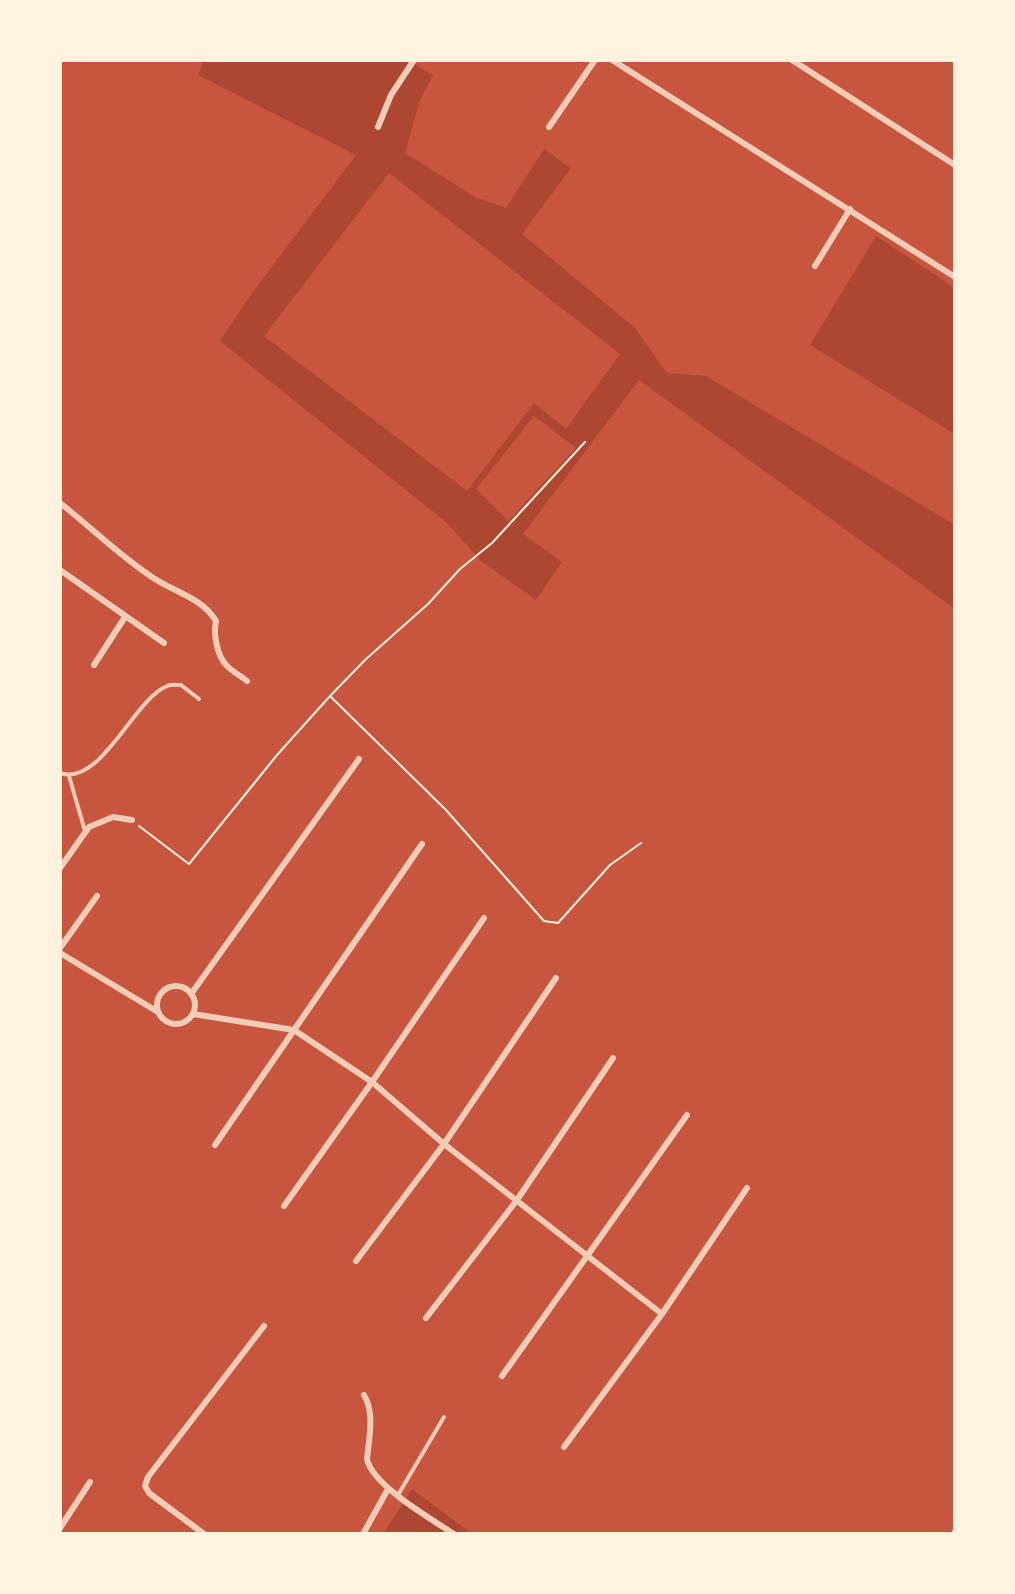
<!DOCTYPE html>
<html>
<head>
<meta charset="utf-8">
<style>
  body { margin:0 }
  #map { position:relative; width:1015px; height:1594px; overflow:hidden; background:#c8553d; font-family:Inter,sans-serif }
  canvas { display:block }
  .frame { position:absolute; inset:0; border:62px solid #fff3e0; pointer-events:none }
</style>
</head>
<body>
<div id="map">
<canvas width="1015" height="1594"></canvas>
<div class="frame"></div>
</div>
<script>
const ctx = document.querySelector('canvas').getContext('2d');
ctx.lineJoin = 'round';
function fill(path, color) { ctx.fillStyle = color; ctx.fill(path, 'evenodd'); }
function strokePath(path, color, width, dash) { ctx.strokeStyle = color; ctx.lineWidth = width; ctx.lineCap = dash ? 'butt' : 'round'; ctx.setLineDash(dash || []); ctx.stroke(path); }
fill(new Path2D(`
  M204 60H408L433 75 420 100 405 153 475 197 506 208 544 149 571 168 522 234 635 328 667 373 706 376 955 525V609L639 380 523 534 562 562 536 600 481 561 446 522 220 341 252 293 356 155 198 75ZM389 173 620 354 566 429 534 403 467 491 264 336ZM534 416 576 448 508 521 476 489Z
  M876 236 955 288V434L810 345Z
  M412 1489 472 1534H383Z`), '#ae4732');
strokePath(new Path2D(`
  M330 696 446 810 544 921 558 923 610 865 641 843
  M139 826 189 864 277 755 330 696 366 659 428 604 460 569 492 543 585 442
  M952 1534 955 1527`), '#fff3e0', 2);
strokePath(new Path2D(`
  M60 773C101 787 133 700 167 686 171 684 176 685 181 685L199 699
  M69 776 85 831
  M398 1495 444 1417`), '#f1ccb7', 4);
strokePath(new Path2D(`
  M612 60 955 277
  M792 60 955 165
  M378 127 391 95 414 60
  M549 127 595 60
  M815 266 850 209
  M60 503C92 528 121 557 155 579 177 593 202 598 216 621 213 634 217 656 227 666 233 672 241 676 247 681
  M60 570 164 643
  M94 665 125 617
  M60 868 89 827 113 817 132 820
  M60 948 97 896
  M60 953 158 1012
  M157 1005a19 19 0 1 1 38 0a19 19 0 1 1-38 0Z
  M191 994 359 759
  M193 1014 294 1030 372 1082 444 1144 662 1314
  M215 1145 422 844
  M284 1206 372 1082 484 918
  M356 1261 444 1144 556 978
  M426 1318 517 1200 613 1058
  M502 1376 687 1115
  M364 1395C375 1413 369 1438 367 1459 372 1485 431 1519 454 1534
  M564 1447 662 1314 747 1188
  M60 1528 90 1482
  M204 1534 149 1493 145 1486 148 1477 264 1326
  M363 1534 388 1489`), '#f1ccb7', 6);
</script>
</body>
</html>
